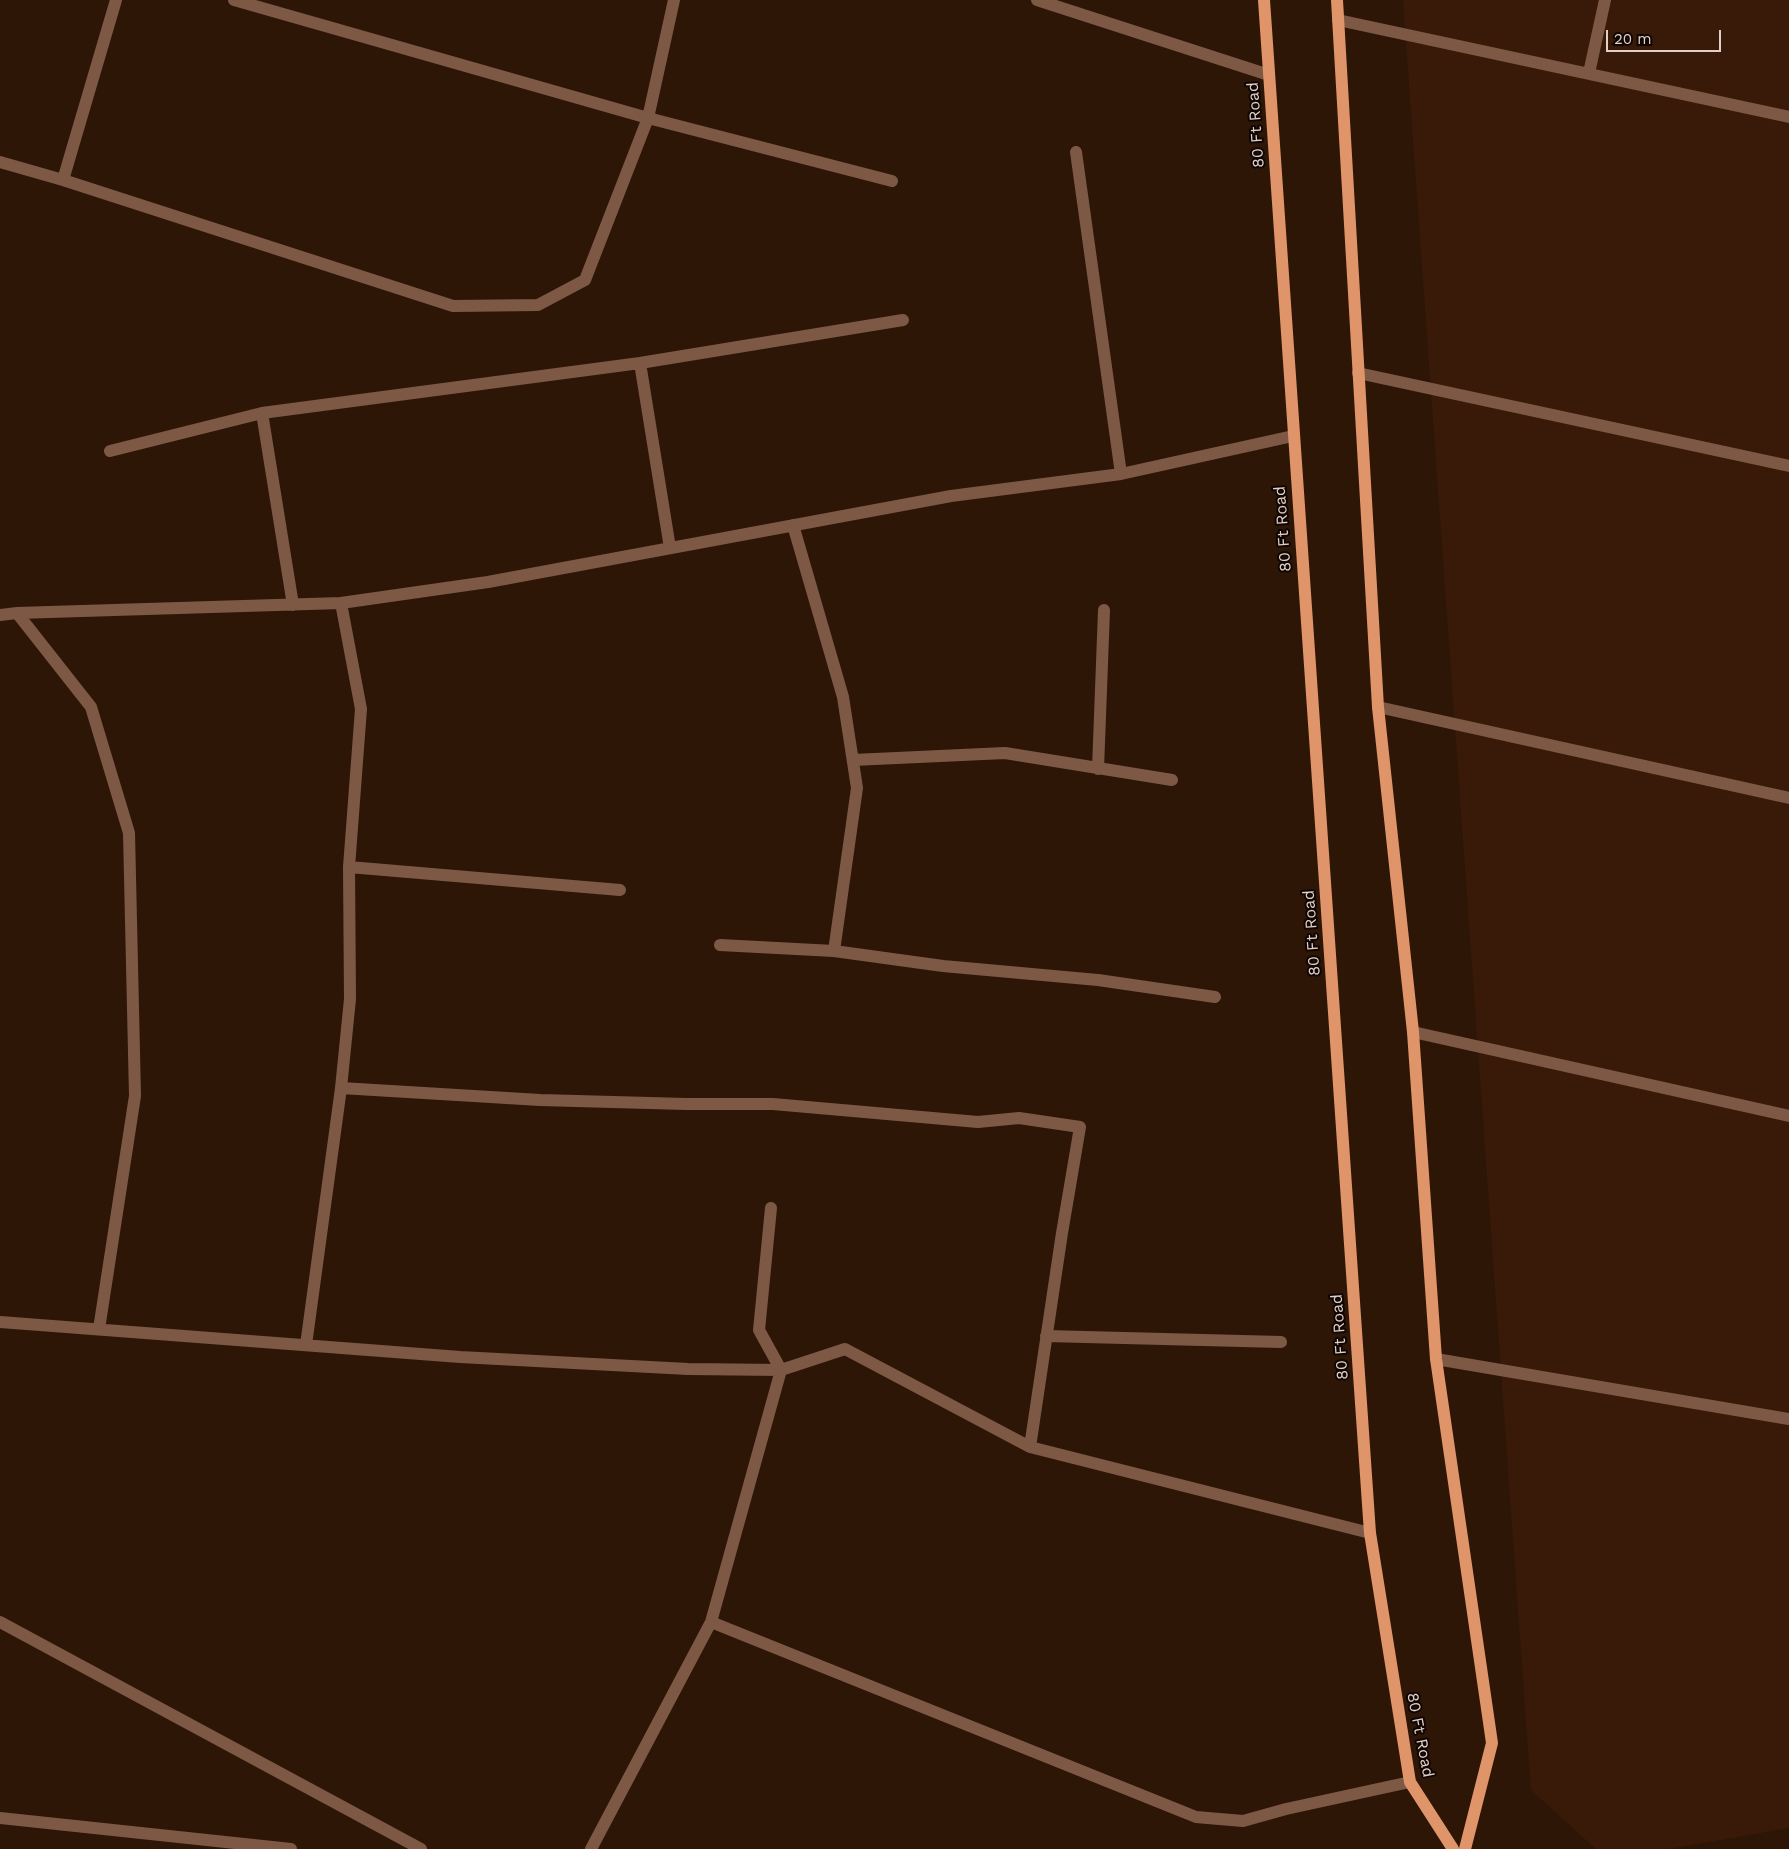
<!DOCTYPE html>
<html>
<head>
<meta charset="utf-8">
<style>
  body { margin:0 }
  #map { position:relative; width:1789px; height:1849px; overflow:hidden; background:#2e1607; font-family:"Work Sans",sans-serif }
  canvas { display:block }
  .scale { position:absolute; left:1606px; top:30px; width:115px; height:22px; box-sizing:border-box; border:2px solid #e1d0c7; border-top:0; padding-left:6px; font-size:15px; line-height:18px; white-space:nowrap; color:#e1d0c7; -webkit-text-stroke:4px #0f0502; paint-order:stroke }
</style>
</head>
<body>
<div id="map">
<canvas width="1789" height="1849"></canvas>
<div class="scale">20 m</div>
</div>
<script>
const ctx = document.querySelector('canvas').getContext('2d');
ctx.lineJoin = 'round';
function fill(path, color) { ctx.fillStyle = color; ctx.fill(path, 'evenodd'); }
function strokePath(path, color, width, dash) { ctx.strokeStyle = color; ctx.lineWidth = width; ctx.lineCap = dash ? 'butt' : 'round'; ctx.setLineDash(dash || []); ctx.stroke(path); }
function write(font, color, halo, rows, align = 'center') {
  ctx.font = font + ' "Work Sans",sans-serif'; ctx.lineWidth = 4; ctx.setLineDash([]); ctx.textBaseline = 'middle'; ctx.strokeStyle = halo; ctx.fillStyle = color; for (const [text, x, y, turn = 0] of rows) {
    ctx.save(); ctx.translate(x, y); ctx.rotate((+turn || 0) * Math.PI / 180); ctx.textAlign = isNaN(turn) ? turn : align; if (halo) ctx.strokeText(text, 0, 0); ctx.fillText(text, 0, 0); ctx.restore();
  }
}
fill(new Path2D(`
  M1403 0H1789V1828L1668 1849H1596L1531 1790Z`), '#391a08');
strokePath(new Path2D(`
  M234 0 648 118 892 181
  M1037 0 1269 75
  M1338 20 1789 117
  M1589 73 1605 0
  M0 162 63 180 453 306 538 305 585 280 648 118 674 0
  M63 180 116 0
  M640 363 670 548
  M1358 373 1789 466
  M262 413 293 605
  M110 451 262 413 640 363 903 320
  M1121 474 1293 436
  M793 525 843 697 857 788 834 951
  M17 613 91 707 129 833 135 1096 99 1329
  M0 615 17 613 341 603 488 582 951 496 1121 474 1076 152
  M1378 707 1789 798
  M853 760 1005 753 1172 780
  M1098 769 1104 610
  M349 867 620 890
  M720 945 834 951 943 966 1098 980 1215 997
  M1413 1032 1789 1116
  M341 1088 540 1100 686 1104H773L978 1122 1019 1118 1080 1127 1062 1233 1030 1447
  M0 1322 460 1357 688 1369 781 1370 845 1349 1030 1447 1370 1533
  M1046 1336 1281 1342
  M306 1345 341 1088 350 999 349 867 361 709 341 603
  M1436 1359 1789 1419
  M0 1622 421 1849
  M711 1622 1196 1817 1243 1821 1286 1809 1410 1782
  M0 1818 291 1849
  M591 1849 711 1622 781 1370 759 1330 771 1208`), '#7d5945', 12);
strokePath(new Path2D(`
  M1264 0 1370 1533 1410 1782 1453 1849
  M1337 0 1378 707 1413 1032 1436 1359 1492 1743 1465 1849`), '#e09469', 12);
write('16px', '#e1d0c7', '#0f0502', [
  ["80 Ft Road",1256,125,-94],
  ["80 Ft Road",1283,529,-94],
  ["80 Ft Road",1312,933,-94],
  ["80 Ft Road",1340,1337,-94],
  ["80 Ft Road",1420,1735,79]
]);
</script>
</body>
</html>
